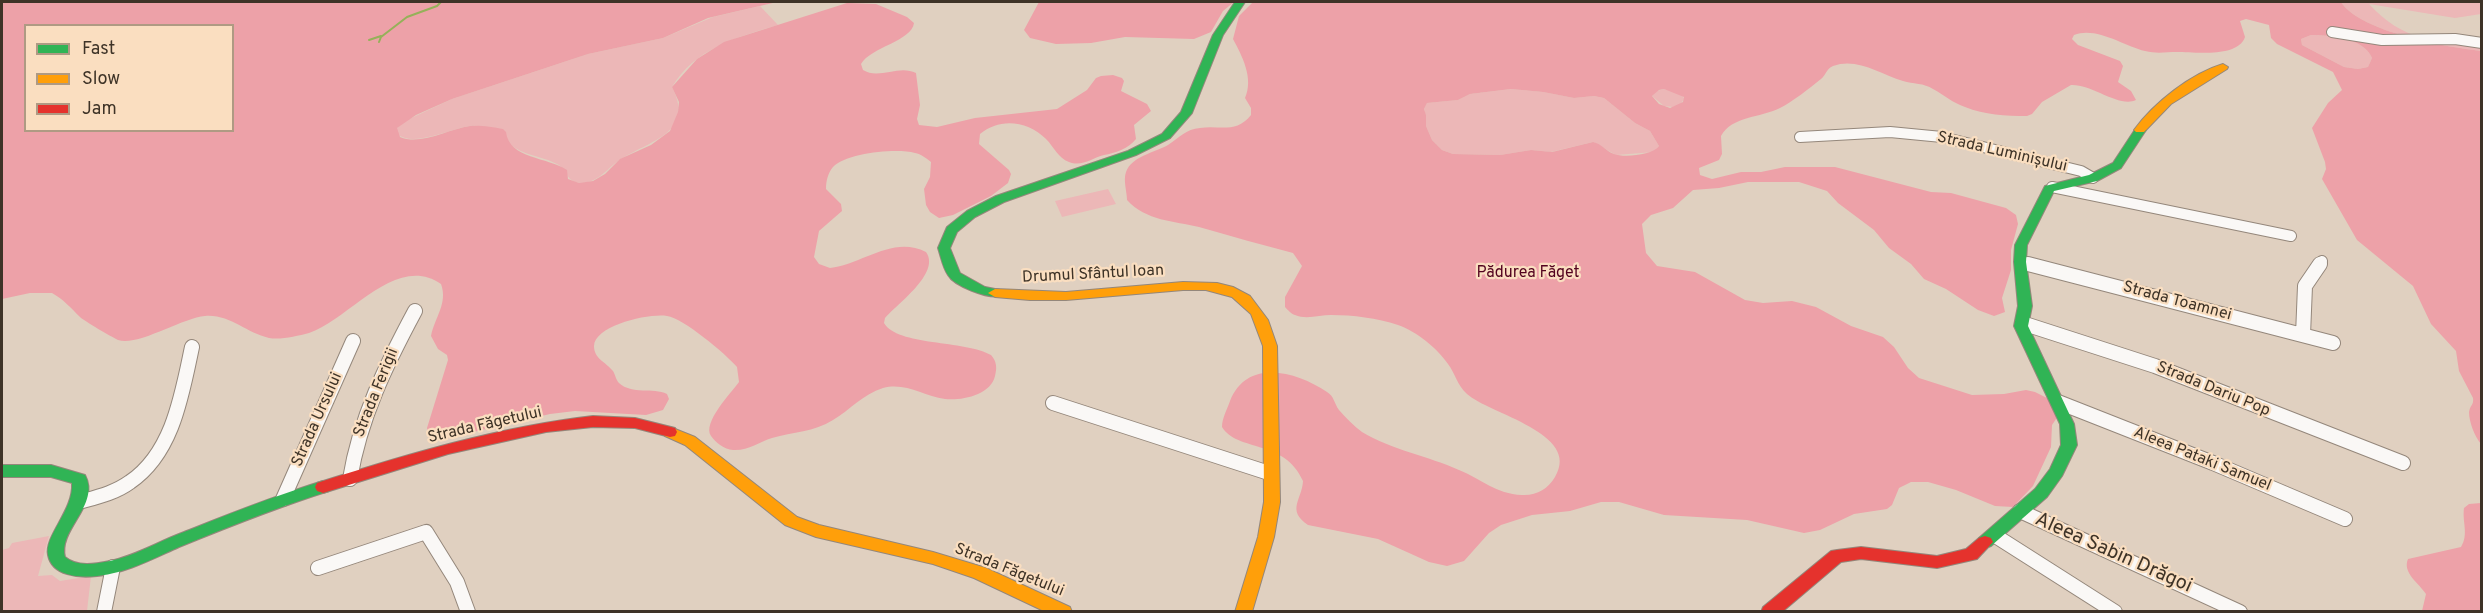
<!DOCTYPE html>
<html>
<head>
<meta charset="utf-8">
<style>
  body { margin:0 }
  #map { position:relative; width:2483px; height:613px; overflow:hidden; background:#e0d0c0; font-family:Overpass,sans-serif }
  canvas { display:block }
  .frame { position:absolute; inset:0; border:3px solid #3e3327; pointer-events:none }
  .legend { position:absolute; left:24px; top:24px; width:210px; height:108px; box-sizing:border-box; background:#fadec0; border:2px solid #af9a83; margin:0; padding:8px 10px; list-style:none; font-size:18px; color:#3e3327 }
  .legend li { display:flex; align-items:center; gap:12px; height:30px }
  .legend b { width:30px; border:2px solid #af9a83 }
</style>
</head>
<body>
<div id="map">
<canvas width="2483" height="613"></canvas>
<div class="frame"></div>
<ul class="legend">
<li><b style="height:8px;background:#30b455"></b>Fast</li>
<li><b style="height:8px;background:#ff9f0a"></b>Slow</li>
<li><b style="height:8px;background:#e5322d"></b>Jam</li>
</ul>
</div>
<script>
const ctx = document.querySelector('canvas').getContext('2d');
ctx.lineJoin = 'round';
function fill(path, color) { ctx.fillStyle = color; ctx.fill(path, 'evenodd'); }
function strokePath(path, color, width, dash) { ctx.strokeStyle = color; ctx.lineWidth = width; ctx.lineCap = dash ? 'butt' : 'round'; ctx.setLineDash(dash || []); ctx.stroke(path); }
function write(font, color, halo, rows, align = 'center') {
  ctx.font = font + ' Overpass,sans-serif'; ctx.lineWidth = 4.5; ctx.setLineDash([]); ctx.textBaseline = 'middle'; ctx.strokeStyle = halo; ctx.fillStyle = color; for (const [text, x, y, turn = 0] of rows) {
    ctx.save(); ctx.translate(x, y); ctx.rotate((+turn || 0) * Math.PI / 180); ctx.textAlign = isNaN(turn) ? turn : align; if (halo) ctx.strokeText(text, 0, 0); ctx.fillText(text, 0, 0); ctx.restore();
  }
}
fill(new Path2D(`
  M2341 2H2481V14L2455 18 2369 4C2403 41 2435 42 2481 47V51C2447 47 2360 32 2341 2Z
  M760 6 778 25C737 37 694 49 672 87 695 132 652 140 623 158 608 166 600 183 580 183 566 182 567 169 557 164 540 155 521 156 507 141L506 135C495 129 484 125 470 126 451 128 414 148 397 134V128L405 121 452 99 588 54 663 38 713 17Z
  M2311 35C2330 35 2364 38 2372 58L2368 67 2358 69 2344 67 2302 45 2301 39Z
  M1511 89 1543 92 1574 98 1594 96 1604 98 1635 123 1650 131 1659 146 1654 152 1616 155 1593 142 1551 152 1531 150 1500 155 1453 154 1442 150 1432 140 1426 126V116L1424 109 1427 103 1458 100 1470 94Z
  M1664 89 1682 94 1684 99 1680 105 1673 107 1664 106 1652 96 1657 91Z
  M1108 189 1116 204 1062 217 1055 201Z
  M49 536 38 576 52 575 60 581 91 576 87 611H2V550L9 548 12 543Z`), '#ecb7b7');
fill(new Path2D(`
  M2 2H777L708 18 663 38 588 54 452 99 416 115 397 128 400 137C421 146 448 129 470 126 479 125 493 127 503 129L506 132C509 159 548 157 567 170L568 179 579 183 593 181 605 174 620 159 651 145 670 131 678 112 679 102 672 87 697 59 724 42 847 3 876 4 907 17 914 23C912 41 871 47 861 64L863 70C879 80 899 64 916 73L920 105 917 119 919 125 937 127 975 118 1057 109 1087 90 1096 78 1101 76 1113 75 1122 78 1124 81 1121 91 1147 104 1151 111 1134 125 1136 139C1128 149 1115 153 1104 155 1092 158 1082 167 1069 162 1058 158 1054 147 1046 139 1028 121 1000 117 980 134L979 144 1009 170 1011 174 1008 183 991 196 953 215 939 218 930 212 926 205 924 189 930 177 931 162C926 158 921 154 915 153 896 148 847 153 833 167 828 173 826 181 826 189L841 204 842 211 819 231 814 257 819 264 830 268C863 264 893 235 926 252 941 273 897 304 885 318L884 323C897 346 965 340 991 355 997 362 997 368 995 376 991 395 961 401 945 399 923 396 906 382 883 388 863 394 850 410 833 420 814 432 793 432 772 438 759 442 748 451 733 450 724 449 716 443 711 436 702 423 731 393 739 382L737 367C726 354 683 318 667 316 650 313 595 325 594 346 594 359 606 362 613 371 615 374 616 380 619 383 632 395 653 387 667 394L669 399 663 410 646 415 575 411 550 414 435 441 430 439 427 428 448 360 447 355 438 349 431 336C435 317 448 303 441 284 396 253 350 319 309 333 297 336 281 340 269 338 246 333 230 314 205 316 182 318 137 347 118 340 112 337 84 321 80 317 71 308 63 299 52 293H30L2 299ZM26 26H232V130H26Z
  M1039 2H1234L1223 11 1211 32 1194 39 1125 37 1091 43 1056 44 1030 38 1024 30Z
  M1253 2H2341C2360 32 2447 47 2481 51V444C2475 437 2469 422 2469 412 2470 405 2474 405 2473 398L2459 371 2456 351 2431 324 2413 286 2357 240 2322 179 2326 169 2325 162 2312 128 2328 103 2342 90 2333 72 2277 44 2271 38 2269 25 2246 19 2240 21 2245 37C2238 58 2195 52 2177 52 2166 52 2157 54 2145 51 2124 46 2096 26 2074 35L2072 39 2078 45 2120 61 2123 66 2118 82 2131 91 2136 100C2119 108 2092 84 2071 85L2042 102 2032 114 2027 116C2005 116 1985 115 1965 107 1953 103 1944 95 1933 89 1924 83 1913 84 1903 81 1880 74 1857 57 1833 66 1826 69 1826 75 1821 79 1810 88 1792 102 1780 108 1760 118 1732 116 1721 136L1722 154 1719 160 1699 168 1700 175 1712 179 1741 172H1761L1785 167H1835L1931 192 1951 193 2006 208 2016 215 2018 224 2011 250V270L2002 298 2005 312 1994 316 1978 310 1946 289 1924 279 1911 264 1889 248 1874 230 1838 203 1827 191 1799 182H1748L1719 188 1693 190 1673 208 1651 215 1642 224 1646 253 1657 266 1695 272 1745 300 1763 303 1792 301 1816 307 1851 326 1883 337 1894 347 1908 368 1919 378 1972 395 2004 394 2026 390 2035 392 2051 400 2058 416 2052 425 2051 447 2033 486 2013 507 1995 506 1956 490 1928 482H1911L1899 488 1892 505 1887 509 1854 514 1820 530 1804 533 1747 520 1664 515 1619 502H1601L1570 511 1532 515 1501 525 1489 533 1464 561 1447 566 1429 562 1378 539 1308 525C1286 510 1302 500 1303 481 1285 439 1237 452 1222 427 1222 418 1227 410 1230 401 1247 358 1296 371 1327 392 1334 396 1334 403 1339 410 1346 418 1354 426 1362 432 1392 450 1428 456 1459 470 1481 479 1496 494 1522 495 1536 496 1548 489 1555 477 1582 433 1489 414 1467 394 1457 385 1455 373 1448 364 1437 348 1416 331 1398 325 1377 318 1353 315 1331 315 1320 315 1306 320 1295 315 1291 314 1288 310 1285 307V297L1302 266 1293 253C1262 245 1231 236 1199 227 1174 221 1146 221 1127 200 1127 192 1123 180 1126 172 1132 156 1154 153 1168 145 1179 138 1186 129 1200 128 1220 125 1236 134 1251 115V108L1245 98C1254 78 1242 56 1233 39L1239 16ZM2311 35C2330 35 2364 38 2372 58L2368 67 2358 69 2344 67 2302 45 2301 39ZM1511 89 1543 92 1574 98 1594 96 1604 98 1635 123 1650 131 1659 146C1653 155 1624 158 1614 154 1606 151 1602 144 1593 142L1552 152 1531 150 1500 155 1453 154 1442 150 1432 140 1426 126V115L1424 109 1427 103 1458 100 1470 94ZM1664 89 1684 97 1683 102 1670 108 1659 104 1652 96 1659 90Z
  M2481 503V611H2422L2426 594C2419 583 2402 573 2408 559L2461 547C2469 534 2462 522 2464 508L2469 504Z`), '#eda1a8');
strokePath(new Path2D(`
  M369 40 381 36
  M379 42 381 37 407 17 437 6 441 2`), '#95b159', 2);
const streetFar1 = new Path2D(`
  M2332 32 2382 40 2455 39 2482 43
  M1800 137 1890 132 1942 137 2081 171 2093 178
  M2052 187 2291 236
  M2020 262 2033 265
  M2319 265 2322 261`);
const street = new Path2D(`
  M2028 264 2333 343
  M2022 323 2155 366 2403 463
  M2303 335 2305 286 2320 264
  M2058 402 2213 463 2345 519
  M1053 403 1272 474
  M350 479C360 418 386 365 415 311
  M283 499 353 341
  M79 502C97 497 115 493 130 482 173 453 182 394 192 347
  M2020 511 2240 612
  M1994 535 2115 612
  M318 568 426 532 457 582 468 612
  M104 612 113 567`);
const fast = new Path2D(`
  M1235 2H1245L1223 35 1192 113 1170 138 1136 155 1004 202 975 217 957 232 950 248 960 273 985 287 1000 290 1002 293 1000 296C988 299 954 286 948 275 943 268 941 257 938 248L947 227 967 211 996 196 1128 151 1162 134 1181 112 1213 35Z
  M2140 127 2146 130 2121 168 2097 181 2054 191 2027 245 2026 262 2032 306 2028 326 2074 424 2077 445 2062 476 2047 497 1991 546 1985 548 1979 546 1977 542 1979 538 2035 489 2050 469 2061 445 2060 424 2014 326 2018 306 2014 262 2015 245 2045 186 2089 175 2113 163 2136 128Z
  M2 465H51L85 475C101 505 58 529 65 557 77 567 95 564 110 561 134 556 156 543 179 534 227 515 274 496 323 481L329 483 331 487 329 491C278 507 228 527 179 547 152 559 126 573 97 576 79 578 52 576 48 555 44 536 74 510 72 483L51 477H2Z`);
const slow = new Path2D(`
  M2223 64 2228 67 2227 69 2171 104 2144 132H2136L2134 130C2154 103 2190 74 2223 64Z
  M1183 282 1217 283 1233 287 1250 296 1268 320 1277 346 1280 502 1274 537 1252 612H1235L1258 537 1264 502 1263 346 1251 314 1232 297 1206 290H1183L1066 300H1030L995 297 988 293 995 289 1066 292Z
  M670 427 695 437 797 517 819 525 933 552 986 568 1070 607 1072 612H1046L974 578 933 564 816 537 785 525 685 445 665 436 663 432 665 428Z`);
const jam = new Path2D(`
  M593 416 635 418 675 428 677 432 675 436 670 437 635 428 593 427 546 432 448 454 323 493 317 491 315 487 317 483C408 454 498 427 593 416Z
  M1985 536 1991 538 1993 542 1977 559 1937 568 1861 559 1841 562 1782 612H1761L1763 607 1831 551 1837 550 1861 547 1937 556 1966 549 1979 538Z`);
strokePath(streetFar1, '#94877b', 12);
strokePath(street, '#94877b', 16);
strokePath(fast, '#94877b', 2);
strokePath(slow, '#94877b', 2);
strokePath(jam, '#94877b', 2);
strokePath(streetFar1, '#faf8f6', 10);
strokePath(street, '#faf8f6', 14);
fill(fast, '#30b455');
fill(slow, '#ff9f0a');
fill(jam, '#e5322d');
write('16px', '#3e3327', '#fadec0', [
  ["Strada Luminișului",2002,153,13],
  ["Drumul Sfântul Ioan",1093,275,-3],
  ["Strada Toamnei",2177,302,15],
  ["Strada Dariu Pop",2213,390,22],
  ["Strada Ferigii",377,393,-68],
  ["Strada Ursului",318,420,-66],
  ["Strada Făgetului",485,426,-13],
  ["Aleea Pataki Samuel",2202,460,22],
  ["Strada Făgetului",1009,571,22]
]);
write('16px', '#53031f', '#fadec0', [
  ["Pădurea Făget",1528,274]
]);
write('20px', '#3e3327', '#fadec0', [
  ["Aleea Sabin Drăgoi",2113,554,24]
]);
</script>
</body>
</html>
